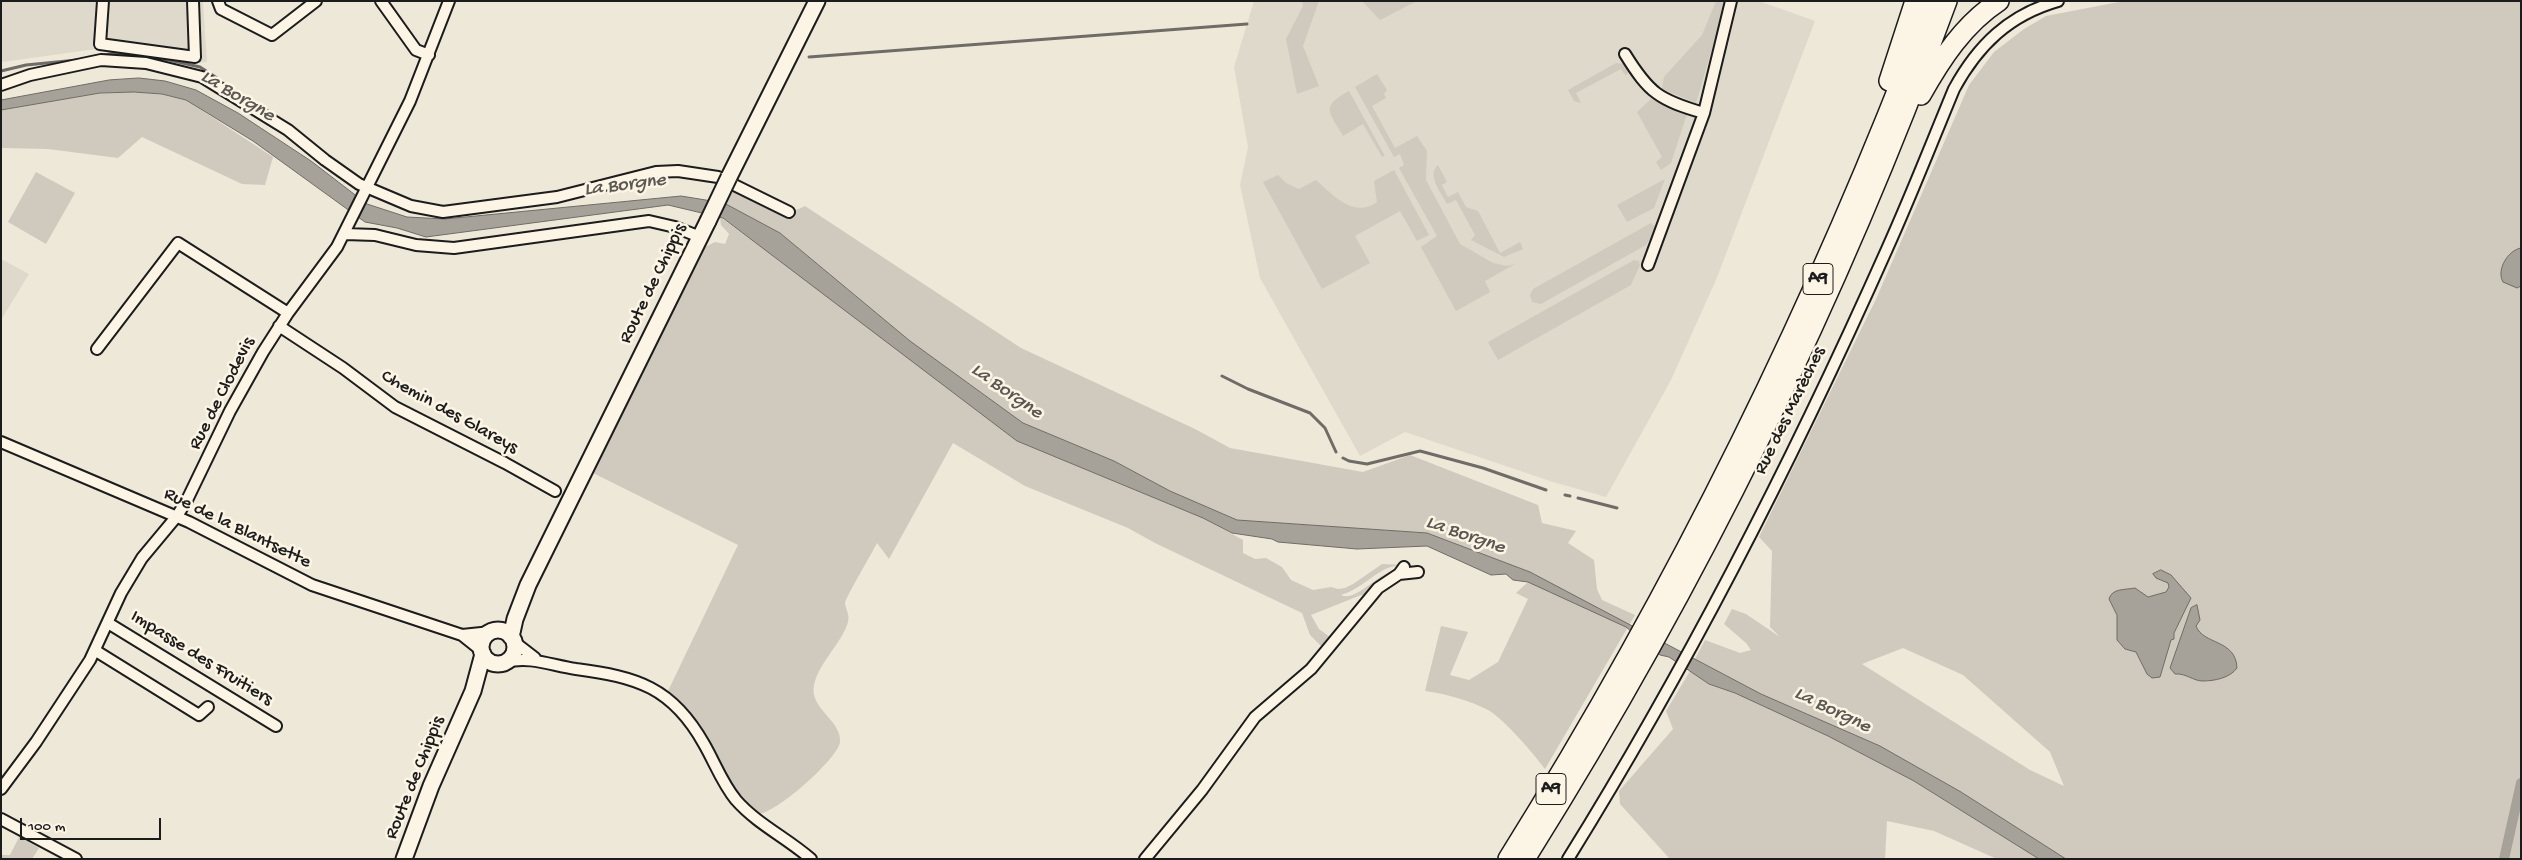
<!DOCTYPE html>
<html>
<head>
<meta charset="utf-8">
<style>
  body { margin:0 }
  #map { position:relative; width:2522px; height:860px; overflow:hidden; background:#eee8d9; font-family:"Gochi Hand",sans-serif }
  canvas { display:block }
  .frame { position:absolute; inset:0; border:2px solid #1c1c1c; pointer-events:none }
  .scale { position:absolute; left:20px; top:818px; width:141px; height:22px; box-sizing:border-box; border:2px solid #1c1c1c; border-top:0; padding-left:6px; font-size:15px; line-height:18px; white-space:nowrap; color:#1c1c1c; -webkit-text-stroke:4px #fcf5e5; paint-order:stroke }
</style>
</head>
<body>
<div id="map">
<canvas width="2522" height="860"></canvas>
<div class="frame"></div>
<div class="scale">100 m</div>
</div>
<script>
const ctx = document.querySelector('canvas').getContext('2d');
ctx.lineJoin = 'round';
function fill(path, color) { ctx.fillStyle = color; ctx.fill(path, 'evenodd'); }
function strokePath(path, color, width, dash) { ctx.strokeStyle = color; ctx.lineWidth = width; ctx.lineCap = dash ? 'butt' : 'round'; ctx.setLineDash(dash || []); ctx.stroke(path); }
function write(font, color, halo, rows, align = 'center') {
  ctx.font = font + ' "Gochi Hand",sans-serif'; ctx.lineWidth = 5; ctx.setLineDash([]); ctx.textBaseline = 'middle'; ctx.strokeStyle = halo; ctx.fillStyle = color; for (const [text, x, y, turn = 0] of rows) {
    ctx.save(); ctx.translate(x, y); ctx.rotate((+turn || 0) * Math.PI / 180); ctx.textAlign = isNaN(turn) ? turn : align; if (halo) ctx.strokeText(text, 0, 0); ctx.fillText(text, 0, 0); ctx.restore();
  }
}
fill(new Path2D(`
  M1 1H203L207 62 198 63 185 58 103 48 3 62 1 58Z
  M1254 1H1759L1815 21 1716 280 1671 380 1606 497 1553 482 1405 432 1360 456 1260 278 1240 185 1248 147 1234 67Z
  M1 259 29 274 1 320Z`), '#ded9cb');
fill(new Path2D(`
  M1302 1H1319L1303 46 1319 86 1297 94 1286 39 1303 6Z
  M1362 1H1417L1380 20Z
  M1716 1H1726L1696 103 1662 89 1664 77 1702 35Z
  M2124 1H2521V859H2066L1961 792 1880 746 1761 694 1695 659 1705 640 1740 653 1751 650 1746 643 1724 624 1732 609 1746 614 1780 637 1770 627 1772 551 1759 537 1876 299 1969 85 1994 52 2024 29 2046 16ZM1903 648 1963 675 2050 752 2064 786 2030 770 1862 664Z
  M1616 63 1625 64 1629 70 1626 76 1621 69 1576 93 1581 103 1574 101 1568 90Z
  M1377 74 1387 90 1384 94 1386 98 1372 106 1395 148 1417 136 1427 151 1426 180 1460 244 1493 263 1507 266 1515 264 1485 281 1490 292 1456 311 1421 247 1437 236 1399 168 1404 165 1400 154 1394 157 1355 87Z
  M1349 91 1385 156 1382 157 1363 124 1343 136C1329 111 1320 107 1349 91Z
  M134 92 162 94 186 100 273 157 265 185 242 184 142 137 118 158 48 149 1 148V110L100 93Z
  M1651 99 1687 114 1671 163 1661 170 1656 162 1662 157 1637 112Z
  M1438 165 1447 182 1442 185 1448 197 1458 192 1466 207 1478 211 1500 253 1520 242 1523 249 1504 257 1471 240 1475 235 1456 200 1447 204C1442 194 1426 175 1438 165Z
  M1394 170 1429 235 1417 241 1400 211 1355 236 1370 263 1322 289 1263 182 1278 175 1286 183 1299 189 1316 180C1333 195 1354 219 1377 202L1374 181Z
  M36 172 75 193 46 244 8 222Z
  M1665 179 1654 208 1627 222 1617 205Z
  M735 188 786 215 805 206 1021 348 1195 429 1230 448 1363 472 1410 455 1538 505 1542 523 1576 531 1568 543 1594 560 1597 589 1602 600 1635 615 1545 769C1534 754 1503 718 1488 710 1469 700 1446 694 1425 691L1441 626 1468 632 1450 675 1469 680 1498 662 1528 599 1516 593 1528 582 1530 572 1427 533 1237 520 1170 491 1114 461 1023 423 910 341 780 233 724 203Z
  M720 217 839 303 1017 441 1203 518 1243 540V553L1255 559 1266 558 1282 567 1291 580 1313 590 1331 587 1338 589 1345 588 1353 584 1382 564 1404 565C1378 565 1367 587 1341 595 1356 603 1379 571 1396 571L1367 597 1361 595 1311 615 1319 629 1334 640 1325 650 1310 635 1302 613 1155 543 1128 528 1025 486 953 443 889 559 877 543C873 551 845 599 845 603 846 611 851 616 847 625 839 646 819 663 814 685 809 709 842 720 840 742 838 759 773 816 757 814 715 777 713 725 668 691L738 545 593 473 701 249 715 242 725 244 729 234 721 225Z
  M1651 223 1657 228 1646 245 1541 304 1532 302 1530 295 1533 289Z
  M1634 260 1639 261 1640 265 1631 285 1498 360 1488 342Z
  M1690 671 1709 684 1735 693 1828 736 1914 781 2039 859H1997L1934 831 1887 821 1885 859H1670L1620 804 1619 791 1673 729 1666 711Z
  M19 837 39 848 32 859H1V855H10Z`), '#cfcabd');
const water = new Path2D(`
  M139 78 165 81 196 90 238 113 311 161 367 204 407 217 445 219 681 196 724 203 780 233 910 341 1023 423 1114 461 1170 491 1237 520 1427 533 1530 572 1761 694 1880 746 1961 792 2066 859H2039L1914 781 1828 736 1735 693 1709 684 1669 657 1660 655 1626 627 1528 582 1513 580 1506 574 1491 575 1427 546 1357 549 1278 542 1272 539 1232 533 1203 518 1017 441 723 218 668 205 426 237 397 228 365 222 253 141 186 100 162 94 134 92 100 93 1 110V100L109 80Z
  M2521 248V286L2517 288 2503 282C2496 270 2508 250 2521 248Z
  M2161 570 2171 575 2191 598 2174 633V639L2171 640 2160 677 2152 678 2147 674 2136 652 2125 649 2117 640V615L2109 599C2112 588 2125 590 2135 588L2148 597 2166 592 2169 587 2168 583 2156 578 2153 574Z
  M2197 605 2200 620 2196 626C2203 645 2236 639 2237 668 2230 678 2214 681 2203 681 2193 681 2186 673 2175 674L2170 668 2191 608Z`);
fill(water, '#a7a299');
strokePath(water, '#6f6c67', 1);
strokePath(new Path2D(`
  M100 56 115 53 169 60 200 67 217 78
  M809 57 1247 24
  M1 71 26 65 77 60
  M1222 376 1248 389 1310 413 1325 428 1336 452
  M1343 458 1349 461 1367 464 1420 451 1483 468 1546 490
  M1565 495 1570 496
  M1578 498 1617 508`), '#6f6c67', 3);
strokePath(new Path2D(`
  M2504 859 2521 783`), '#a7a299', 10);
const street = new Path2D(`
  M103 1 100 44 195 57 193 1
  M218 1 221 9 272 35 316 1
  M381 1 416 50 429 55
  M1625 54C1649 93 1659 100 1704 113
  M1 85 30 75 101 60 146 63 202 77 288 130 325 160 359 184 411 206 443 212 557 197 656 172 678 171 718 177 789 212
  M345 234 375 235 416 245 454 248 649 221 675 227 700 237
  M1648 265 1704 113 1731 1
  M279 326 343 368 395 407 505 463 555 491
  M97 349 178 243 288 313
  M1 442 189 522 312 585 462 635 482 651
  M1399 574 1418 572
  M108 623 276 726
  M462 635 491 632
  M513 641 535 658
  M96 651 199 715 208 707
  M505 662C531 656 550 665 576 669 637 677 672 687 704 744 715 763 722 783 736 800 757 824 787 838 811 859
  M1 789 36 742 90 660 121 593 142 558 177 516 187 500 230 411 263 352 288 313 337 247 410 101 449 1
  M1 819 76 859
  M1145 859 1202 790 1255 717 1311 669 1378 588 1399 574 1404 567
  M1568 859C1689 664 1794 458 1887 249 1911 196 1932 142 1954 89 1978 45 2009 15 2058 1`);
const secondary = new Path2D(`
  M729 177 817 1
  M481 647a17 17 0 1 1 34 0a17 17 0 1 1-34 0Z
  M511 637 515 619 528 585 708 221
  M404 859 431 786 473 691 483 654`);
const highway = new Path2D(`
  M1889 81 1915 1
  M1921 95C1941 59 1964 24 1999 1
  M1508 859C1678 587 1819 301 1932 1
  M1525 859C1695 588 1837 301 1947 1`);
strokePath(street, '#1c1c1c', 14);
strokePath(secondary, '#1c1c1c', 19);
strokePath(highway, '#1c1c1c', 22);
strokePath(street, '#fcf5e5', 10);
strokePath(secondary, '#fcf5e5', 15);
strokePath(highway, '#fcf5e5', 19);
const secondaryBridge = new Path2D(`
  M708 221 729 177`);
strokePath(secondaryBridge, '#1c1c1c', 19, []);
strokePath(secondaryBridge, '#fcf5e5', 15);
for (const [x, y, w] of [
  [1818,279,30],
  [1551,789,30]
]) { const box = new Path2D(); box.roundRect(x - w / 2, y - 15.5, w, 31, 4); ctx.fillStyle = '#fcf5e5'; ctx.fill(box); strokePath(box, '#1c1c1c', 1); }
write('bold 18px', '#1c1c1c', null, [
  ["A9",1818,279],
  ["A9",1551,789]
]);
write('19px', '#1c1c1c', '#fcf5e5', [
  ["Route de Chippis",654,284,-64],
  ["Rue de Clodevis",223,394,-63],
  ["Rue des Marèches",1791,411,-64],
  ["Chemin des Glareys",449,413,29],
  ["Rue de la Blantsette",237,529,26],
  ["Impasse des Fruitiers",201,659,32],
  ["Route de Chippis",416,778,-68]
]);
write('italic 20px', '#5b5854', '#fcf5e5', [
  ["La Borgne",237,97,31],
  ["La Borgne",625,186,-7],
  ["La Borgne",1006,392,35],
  ["La Borgne",1465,536,19],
  ["La Borgne",1832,711,26]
]);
</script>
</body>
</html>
